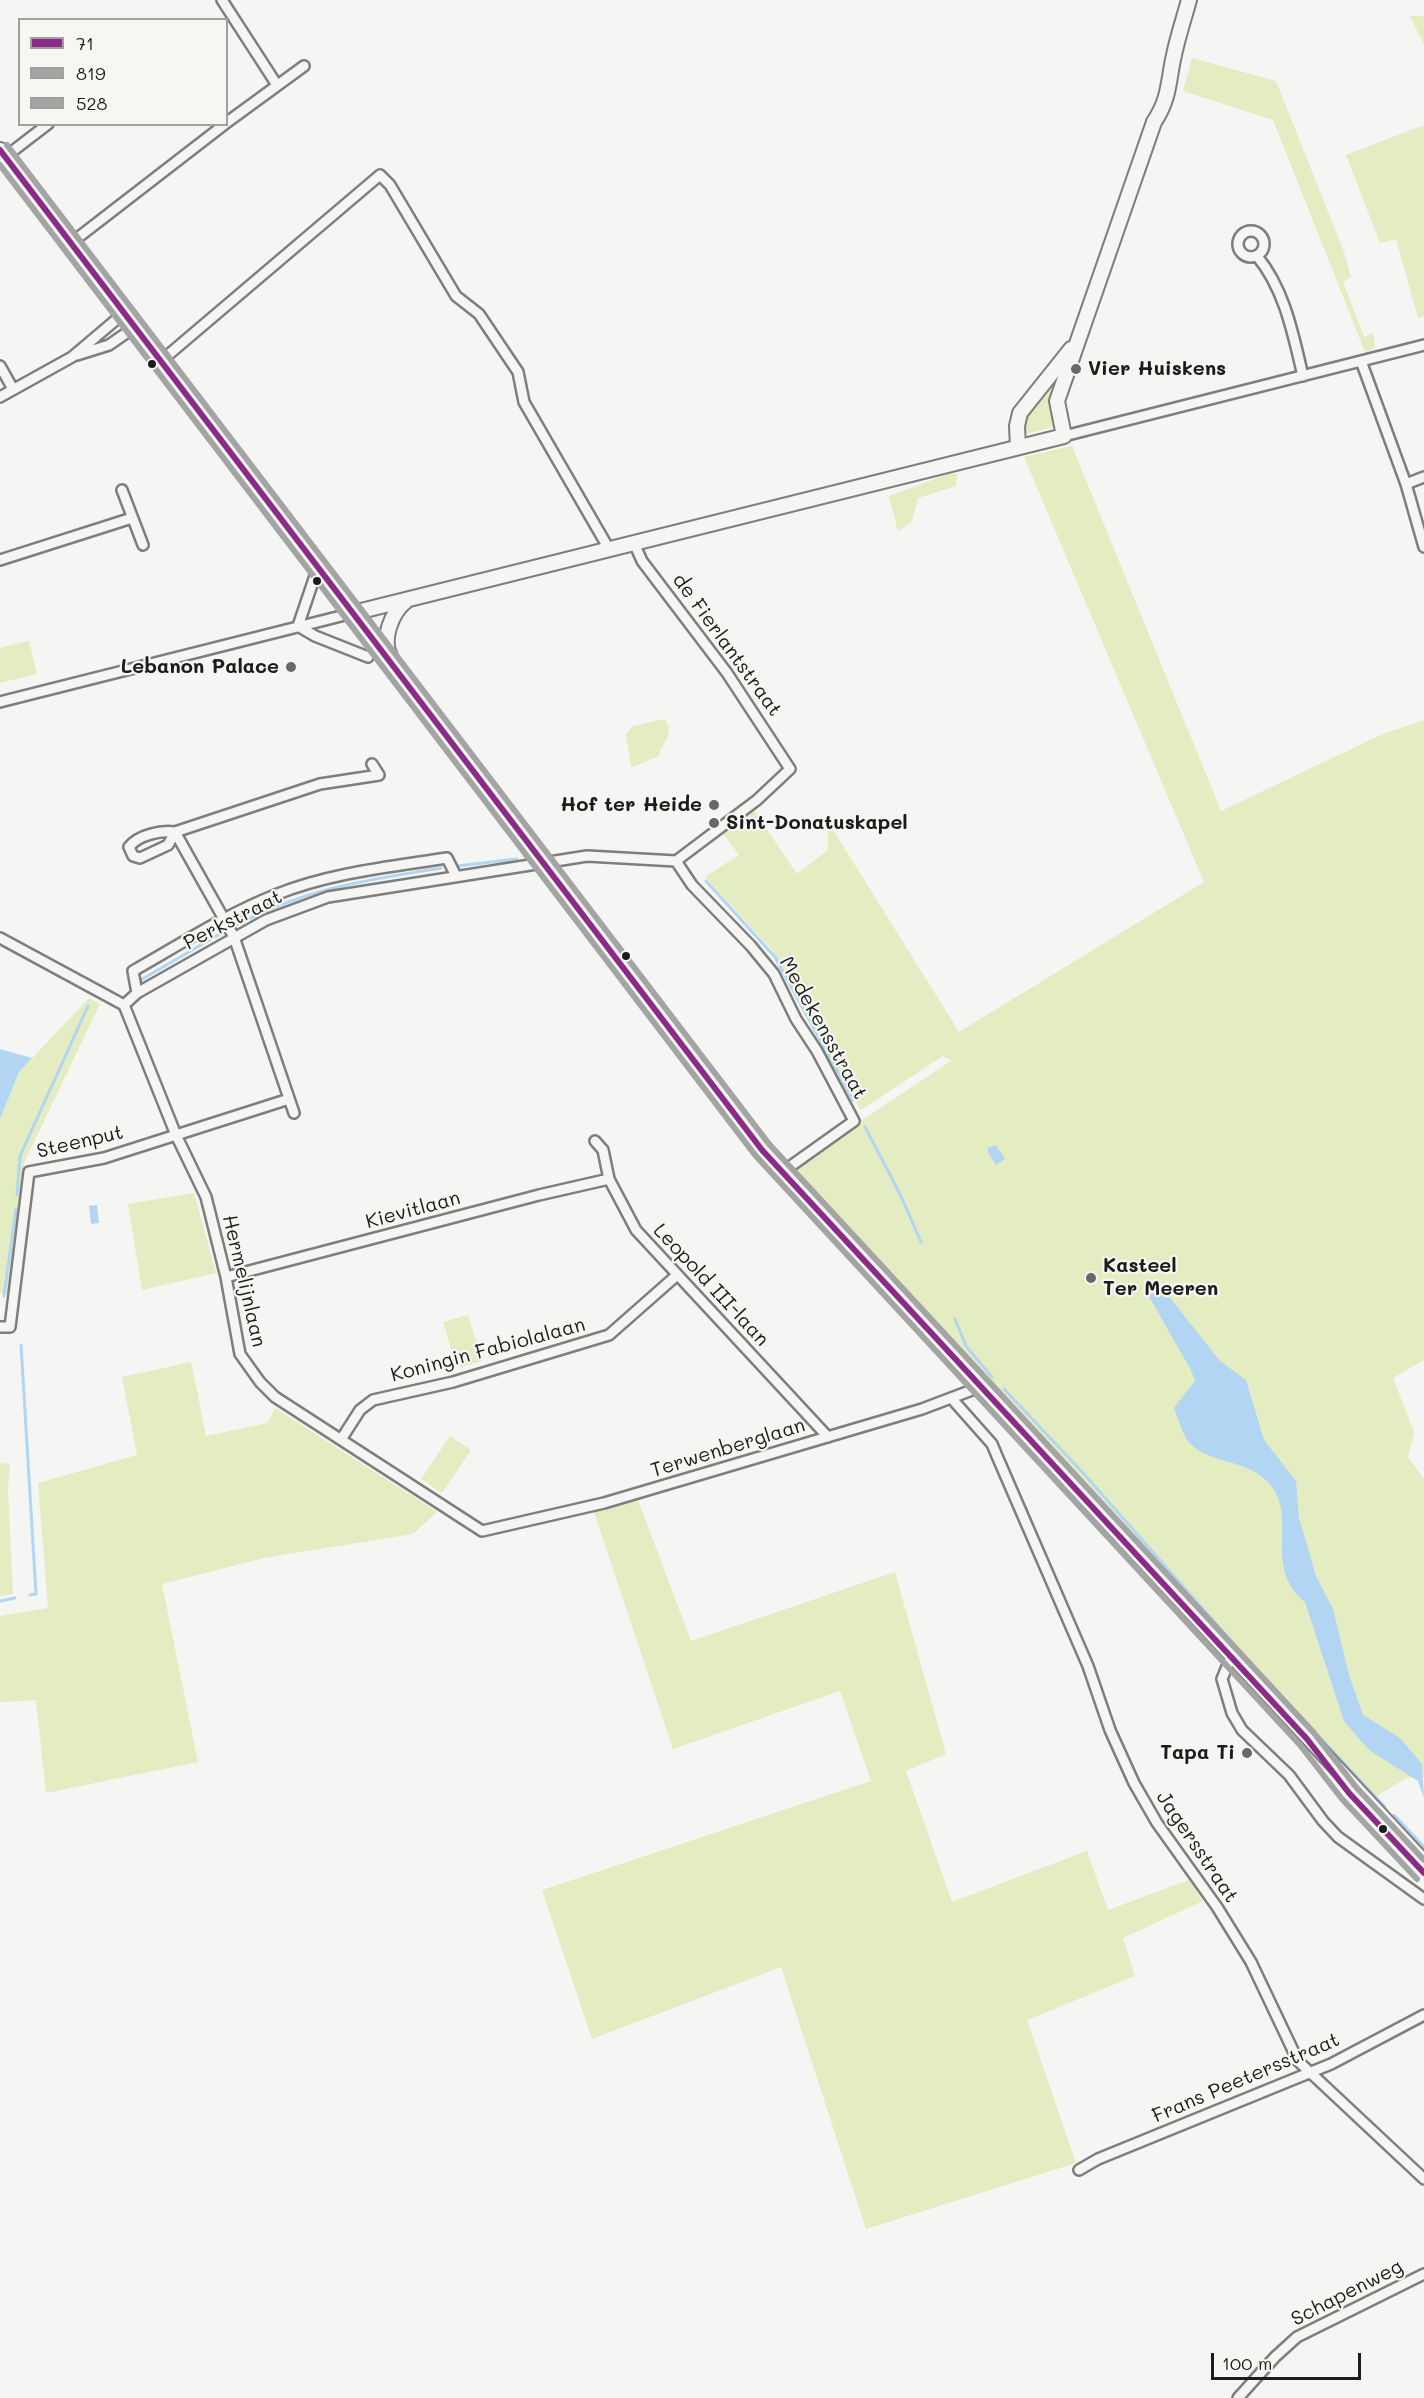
<!DOCTYPE html>
<html>
<head>
<meta charset="utf-8">
<style>
  body { margin:0 }
  #map { position:relative; width:1424px; height:2398px; overflow:hidden; background:#f5f5f3; font-family:Mali,sans-serif }
  canvas { display:block }
  .legend { position:absolute; left:18px; top:18px; width:210px; height:108px; box-sizing:border-box; background:#f6f6f2; border:2px solid #9f9f9c; margin:0; padding:8px 10px; list-style:none; font-size:18px; color:#1c1c1c }
  .legend li { display:flex; align-items:center; gap:12px; height:30px }
  .legend b { width:30px; border:2px solid #9f9f9c }
  .scale { position:absolute; left:1211px; top:2353px; width:150px; height:27px; box-sizing:border-box; border:3px solid #1c1c1c; border-top:0; padding-left:8px; font-size:18px; line-height:21px; white-space:nowrap; color:#1c1c1c; -webkit-text-stroke:4px #f6f6f2; paint-order:stroke }
</style>
</head>
<body>
<div id="map">
<canvas width="1424" height="2398"></canvas>
<ul class="legend">
<li><b style="height:8px;background:#8c2b87"></b>71</li>
<li><b style="height:8px;background:#a4a4a4"></b>819</li>
<li><b style="height:8px;background:#a4a4a4"></b>528</li>
</ul>
<div class="scale">100 m</div>
</div>
<script>
const ctx = document.querySelector('canvas').getContext('2d');
ctx.lineJoin = 'round';
function fill(path, color) { ctx.fillStyle = color; ctx.fill(path, 'evenodd'); }
function strokePath(path, color, width, dash) { ctx.strokeStyle = color; ctx.lineWidth = width; ctx.lineCap = dash ? 'butt' : 'round'; ctx.setLineDash(dash || []); ctx.stroke(path); }
function write(font, color, halo, rows, align = 'center') {
  ctx.font = font + ' Mali,sans-serif'; ctx.lineWidth = 4.5; ctx.setLineDash([]); ctx.textBaseline = 'middle'; ctx.strokeStyle = halo; ctx.fillStyle = color; for (const [text, x, y, turn = 0] of rows) {
    ctx.save(); ctx.translate(x, y); ctx.rotate((+turn || 0) * Math.PI / 180); ctx.textAlign = isNaN(turn) ? turn : align; if (halo) ctx.strokeText(text, 0, 0); ctx.fillText(text, 0, 0); ctx.restore();
  }
}
fill(new Path2D(`
  M1410 16H1424V45Z
  M1192 58 1276 81 1344 252 1351 277 1343 282 1364 337 1373 333 1375 348 1365 352 1273 120 1183 91Z
  M1424 125V316L1418 318 1396 239 1380 243 1346 155Z
  M1055 377 1059 379 1052 404 1053 427 1026 434 1020 424Z
  M1072 446 1221 811 1383 734 1424 720V1360L1393 1378 1414 1432 1408 1457 1424 1479V1777L1406 1778 1372 1799 1066 1473 790 1168 951 1061 943 1056 861 1110 824 1053 801 1005 812 1019 772 950 705 877 739 855 722 832 753 809 797 874 828 850V822L959 1032 1204 882 1024 457Z
  M948 474H957L956 486 918 498 912 521 898 532 889 496Z
  M29 641 37 674 0 683V648Z
  M664 719C677 732 661 744 658 757 647 759 642 765 631 767L626 734 633 726Z
  M89 998 100 1004 24 1163 10 1293 0 1294V1119L19 1072Z
  M194 1193 216 1273 142 1290 128 1204Z
  M468 1315 482 1361 457 1368 443 1322Z
  M191 1362 206 1436 268 1423 275 1408 437 1512 413 1534 264 1558 162 1584 198 1762 46 1793 36 1700 0 1702V1616L48 1608 38 1483 137 1455 122 1377Z
  M450 1436 471 1450 442 1493 421 1479Z
  M0 1463 10 1464 8 1489 13 1594 0 1596Z
  M637 1497 691 1641 895 1572 946 1754 906 1771 952 1902 1087 1851 1108 1910 1189 1880 1203 1901 1123 1938 1135 1976 1027 2020 1076 2163 866 2229 781 1967 592 2039 542 1890 871 1781 840 1691 673 1749 594 1512Z`), '#e4ecc1');
fill(new Path2D(`
  M0 1049 32 1058 19 1072 0 1119Z
  M996 1145 1005 1159 996 1165 988 1152V1148Z
  M97 1205 99 1223 91 1224 89 1206Z
  M1159 1284 1220 1361 1246 1380 1264 1440 1296 1481 1299 1518 1316 1576 1333 1609 1349 1675 1363 1715 1400 1738 1422 1764 1424 1798 1418 1781 1369 1750 1344 1721 1305 1602C1263 1567 1297 1522 1272 1487 1250 1456 1203 1466 1186 1438 1181 1429 1178 1418 1174 1408L1195 1381 1191 1370 1143 1286Z`), '#b1d5f2');
strokePath(new Path2D(`
  M457 866 517 859
  M706 881 775 957 853 1100
  M234 926C308 888 361 881 441 868
  M139 981 223 932
  M865 1127 900 1194 921 1242
  M17 1195 20 1156 88 1006
  M4 1296 16 1209
  M955 1319 966 1346 992 1377
  M21 1345 36 1594 30 1595
  M1004 1389 1085 1475 1254 1667 1385 1807
  M0 1601 15 1598
  M1394 1815 1424 1847`), '#b1d5f2', 3);
const street = new Path2D(`
  M222 0 277 85
  M226 123 304 66
  M5 157 48 124
  M1238 244a13 13 0 1 1 26 0a13 13 0 1 1-26 0Z
  M71 243 225 124
  M1257 256C1285 290 1293 334 1303 376
  M77 355 109 345 135 327
  M161 361 380 175 390 185 456 296 479 314 518 372 524 402 609 549
  M1361 361 1406 484 1424 547
  M0 366 13 389
  M0 397 72 357 124 313
  M1064 436 1424 345
  M1406 484 1424 477
  M122 490 143 545
  M0 560 132 518
  M298 626 315 636 368 657
  M298 626 318 567
  M0 702 353 613
  M175 832 168 845 140 858 133 856 129 847C138 835 161 830 175 832L320 784 379 775 372 764
  M175 832 234 937 294 1113
  M676 861 692 885 751 946 774 974 796 1019 817 1051 854 1121 781 1173
  M0 938 124 1005
  M137 993 133 971C179 945 225 915 275 895 329 873 389 867 447 858L456 876
  M124 1005 176 1135 206 1197 226 1277 240 1354 260 1382 275 1397 482 1531 604 1503 922 1409 980 1387
  M124 1005 137 993 266 920 328 897 587 856 676 861 757 800 790 769 727 673 642 561 634 543
  M595 1141 603 1150 609 1179 636 1230 828 1437
  M226 1277 539 1195 609 1179
  M0 1327H10L29 1172 104 1158 289 1099
  M953 1400 992 1444 997 1456 1088 1666 1110 1730 1134 1783 1157 1823 1217 1907 1251 1962 1298 2061 1424 2179
  M342 1438 360 1410 373 1400 453 1382 609 1335 676 1276
  M1231 1657 1222 1679 1232 1713 1242 1730 1289 1775 1323 1821 1338 1837 1424 1899
  M1079 2170 1098 2159 1331 2064 1424 2015
  M1238 2398 1275 2357 1297 2337 1424 2274`);
const secondary = new Path2D(`
  M0 150 762 1150 1424 1862
  M1018 447 1017 426 1020 413 1071 349
  M353 613 1064 436 1057 401 1154 122C1170 98 1168 81 1174 55 1178 36 1184 18 1189 0
  M390 656C381 639 392 612 406 601`);
strokePath(street, '#7e7e7d', 14);
strokePath(secondary, '#7e7e7d', 18);
strokePath(street, '#f5f5f3', 9);
strokePath(secondary, '#f5f5f3', 14);
strokePath(new Path2D(`
  M0 150 762 1150 1307 1739 1349 1793 1424 1873`), '#8c2b87', 6);
strokePath(new Path2D(`
  M0 165 755 1155 1300 1745 1342 1799 1417 1879`), '#a4a4a4', 6);
strokePath(new Path2D(`
  M7 145 769 1144 1314 1733 1356 1787 1424 1860`), '#a4a4a4', 6);
for (const [x, y, r, color] of [
  [152,364,5,"#1c1c1c"],
  [1076,369,6,"#686867"],
  [317,581,5,"#1c1c1c"],
  [291,667,6,"#686867"],
  [714,805,6,"#686867"],
  [714,823,6,"#686867"],
  [626,956,5,"#1c1c1c"],
  [1091,1278,6,"#686867"],
  [1247,1753,6,"#686867"],
  [1383,1829,5,"#1c1c1c"]
]) { const dot = new Path2D(); dot.arc(x, y, r, 0, 2 * Math.PI); ctx.fillStyle = color; ctx.fill(dot); strokePath(dot, '#f6f6f2', 2); }
write('bold 20px', '#1c1c1c', '#f6f6f2', [
  ["Vier Huiskens",1088,369],
  ["Lebanon Palace",279,667,"right"],
  ["Hof ter Heide",702,805,"right"],
  ["Sint-Donatuskapel",726,823],
  ["Kasteel",1103,1266],
  ["Ter Meeren",1103,1289],
  ["Tapa Ti",1235,1753,"right"]
], 'left');
write('20px', '#1c1c1c', '#f6f6f2', [
  ["de Fierlantstraat",727,645,54],
  ["Perkstraat",233,920,-27],
  ["Medekensstraat",823,1028,61],
  ["Steenput",80,1142,-13],
  ["Kievitlaan",413,1210,-15],
  ["Hermelijnlaan",244,1281,77],
  ["Leopold III-laan",711,1285,47],
  ["Koningin Fabiolalaan",488,1350,-15],
  ["Terwenberglaan",728,1448,-17],
  ["Jagersstraat",1197,1847,56],
  ["Frans Peetersstraat",1246,2078,-23],
  ["Schapenweg",1347,2293,-27]
]);
</script>
</body>
</html>
